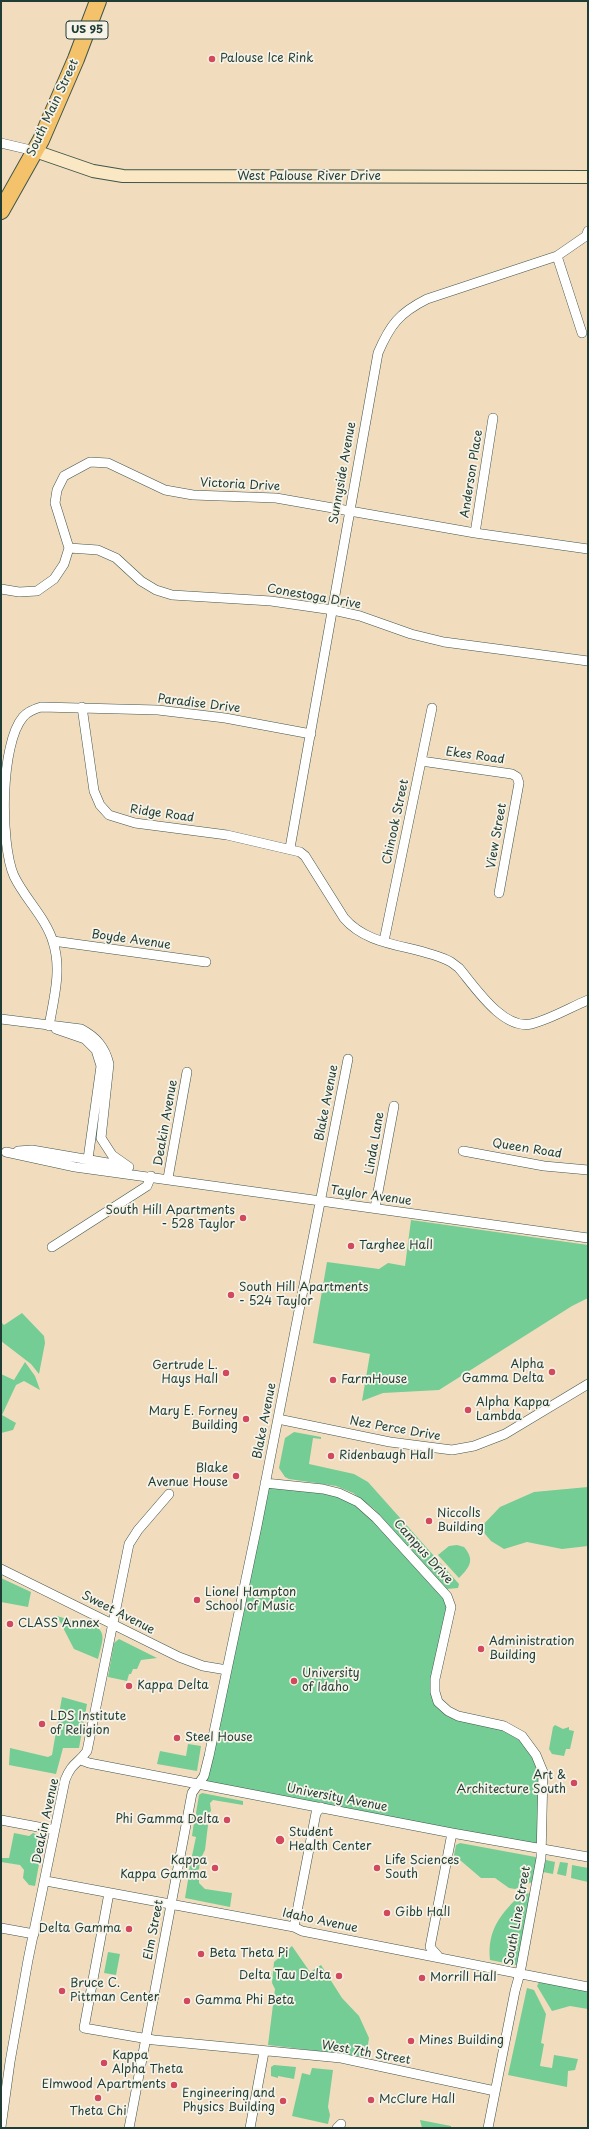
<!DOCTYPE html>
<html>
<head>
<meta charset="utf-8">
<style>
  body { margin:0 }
  #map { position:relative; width:589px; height:2129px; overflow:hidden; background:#f2dcbe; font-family:"Playpen Sans",sans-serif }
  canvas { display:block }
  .frame { position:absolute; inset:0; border:2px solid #1f3d34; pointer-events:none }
</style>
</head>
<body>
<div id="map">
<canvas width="589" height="2129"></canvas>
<div class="frame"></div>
</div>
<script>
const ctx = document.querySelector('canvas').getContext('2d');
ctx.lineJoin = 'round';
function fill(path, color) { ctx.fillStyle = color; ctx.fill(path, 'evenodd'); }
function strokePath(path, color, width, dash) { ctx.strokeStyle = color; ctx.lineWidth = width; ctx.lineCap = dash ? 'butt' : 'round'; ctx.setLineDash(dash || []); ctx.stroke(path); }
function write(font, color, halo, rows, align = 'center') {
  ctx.font = font + ' "Playpen Sans",sans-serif'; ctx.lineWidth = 3.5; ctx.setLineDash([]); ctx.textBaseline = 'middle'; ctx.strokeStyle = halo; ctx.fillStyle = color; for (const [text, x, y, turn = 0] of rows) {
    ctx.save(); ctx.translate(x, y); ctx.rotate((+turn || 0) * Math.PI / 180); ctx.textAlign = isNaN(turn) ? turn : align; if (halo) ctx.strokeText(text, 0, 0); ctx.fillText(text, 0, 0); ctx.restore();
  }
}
fill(new Path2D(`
  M411 1220 588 1245V1298L572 1306 439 1390 383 1393 362 1401 370 1354 313 1343 327 1262 379 1269 388 1263 405 1266Z
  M22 1313 44 1336 45 1343 39 1374 31 1364 1 1341V1322L4 1325Z
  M25 1362 35 1376 40 1390 24 1381 16 1385 2 1415 16 1423 13 1430 1 1433V1374L14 1380Z
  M294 1432 321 1437V1439L313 1438 309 1464 354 1474 368 1482 459 1584 458 1588 447 1589 374 1509 353 1493 336 1486 289 1479 285 1477 279 1468 285 1438Z
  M265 1483 323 1489 358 1502 451 1607 435 1692 448 1711 522 1736 543 1772 540 1849 197 1784 204 1776Z
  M588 1487V1546L562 1549 527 1542 504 1549 491 1541 480 1528 500 1507 534 1492Z
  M457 1545 464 1547C475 1560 470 1567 459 1578L438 1555 449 1546Z
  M1 1578 31 1592 28 1607 1 1602Z
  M57 1616 83 1624 84 1620C108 1631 104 1635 98 1659L74 1649Z
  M119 1639 157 1658 141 1660 137 1669H133L131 1674H129L127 1681 108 1677 114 1643Z
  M62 1697 87 1704 79 1748H63L56 1774 9 1765 10 1748 48 1757 52 1755Z
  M555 1725 563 1729 569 1727V1730L574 1731 570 1749H566L564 1756 552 1754 549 1749 553 1727Z
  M188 1744 201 1746 197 1771 157 1764 160 1751 186 1756Z
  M202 1793 243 1801V1805L213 1800 210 1803 211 1811 208 1814 206 1821 195 1819 199 1795Z
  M194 1822 208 1825 205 1850 200 1860 199 1869 196 1871 189 1870 196 1837 192 1836Z
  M14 1833 29 1836 33 1833 44 1837 35 1886 29 1885 23 1878 24 1870 20 1865 1 1862V1858H9Z
  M460 1843 541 1858 532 1882 515 1889 509 1888 495 1878H481L454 1855 456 1845Z
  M546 1860 555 1862 553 1874 543 1872Z
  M560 1862 568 1863 566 1876 557 1874Z
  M572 1865 588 1868V1882L571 1878Z
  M189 1874 199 1876V1883L205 1889 232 1893 230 1907 185 1898Z
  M522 1893 534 1894 521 1966 490 1960C487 1929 501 1914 522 1893Z
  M292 1946 310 1972 321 1965 342 1998 359 2016 369 2038 366 2057 268 2045 275 1989 272 1983 274 1962Z
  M108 1952 120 1954 116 1975 104 1973Z
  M539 1982 588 1991V2009L570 2006 552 2011 537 1986Z
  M527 1988 534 1990 546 2014 541 2043 544 2044 540 2066 552 2068 554 2055 578 2059 575 2070 568 2071 567 2087 508 2075Z
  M274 2065 296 2067 294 2079 278 2076V2078L271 2076V2067Z
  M312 2068 333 2070 328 2107 330 2115 328 2124 292 2116 302 2073 310 2075Z
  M420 2120 451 2126V2128H422Z`), '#74cd94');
const street = new Path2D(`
  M1 143 35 151
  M557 256 582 333
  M475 533 493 418
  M69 548 98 550 116 558 141 581 156 590 172 595 271 601 333 610 360 616 411 634 444 642 588 661
  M1 589 19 592 37 591 54 579 64 564 69 548 55 503 57 490 64 476 90 462 108 463 165 490 193 495 276 498 475 533 588 549
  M82 707 94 791 100 805 109 815 135 823 227 835 300 852 305 856 344 918C370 949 417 944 451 962L459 968C475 987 503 1030 531 1024 549 1020 571 1007 588 1000
  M421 761 512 774 517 777 519 783 499 893
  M290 848 378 353C390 325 399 313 427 299L557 256 586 236 588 231
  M53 941 206 962
  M384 941 432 708
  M1 1019 81 1029C96 1037 105 1047 109 1064L101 1138 112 1155 129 1167
  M49 1026C54 998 62 969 53 942 46 918 25 899 14 876 0 844 0 744 23 717 28 711 34 709 41 707L158 710 225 718 311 734
  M56 1029 85 1039 96 1050 101 1066 88 1159
  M18 1151 32 1150 125 1166
  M463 1151 544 1166 588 1170
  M6 1152 75 1167 588 1238
  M168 1178 187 1072
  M375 1208 394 1106
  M52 1247 147 1186 151 1176
  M278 1419 390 1442 452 1450 474 1446 505 1434 588 1384
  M265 1483 323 1489 339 1493 358 1502 376 1518 447 1596 451 1607 435 1679V1692L438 1702 448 1711 458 1716 504 1726 522 1736 536 1755 543 1772 541 1858 520 1973 515 1991 488 2128
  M1 1569 179 1657 203 1666 227 1670
  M81 1760 89 1763 452 1833 588 1857
  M1 1820 54 1830
  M46 1881 294 1927 302 1931 588 1987
  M109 1893 84 2028 154 2040 341 2058 495 2091
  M294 1927 316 1813 321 1807
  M1 1928 34 1934
  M438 1956 430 1947 452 1833
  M1 2127 10 2062 28 1960 65 1780C72 1762 78 1764 87 1751L129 1544 138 1530 169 1494
  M129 2128 192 1793 204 1776 209 1756 257 1526 348 1059
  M250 2128 264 2052
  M337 2128 341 2124`);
const secondary = new Path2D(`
  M35 151 93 171 123 176 588 177`);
const highway = new Path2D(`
  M1 211 41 140 76 59 98 1`);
strokePath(street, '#3f5549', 10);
strokePath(secondary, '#3f5549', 14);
strokePath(highway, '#3f5549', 18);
strokePath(street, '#fff', 9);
strokePath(secondary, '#fae7c3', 12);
strokePath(highway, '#f3c26a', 16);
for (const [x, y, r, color] of [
  [212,59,4,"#d1495b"],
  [243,1218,4,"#d1495b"],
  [351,1246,4,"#d1495b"],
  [231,1295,4,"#d1495b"],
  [552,1372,4,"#d1495b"],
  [226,1373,4,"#d1495b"],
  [333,1380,4,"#d1495b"],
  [468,1410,4,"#d1495b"],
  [246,1419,4,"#d1495b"],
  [331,1456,4,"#d1495b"],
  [236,1476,4,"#d1495b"],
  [429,1521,4,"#d1495b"],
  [197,1600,4,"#d1495b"],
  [10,1624,4,"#d1495b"],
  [481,1649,4,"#d1495b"],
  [294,1681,4,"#d1495b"],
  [129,1686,4,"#d1495b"],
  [42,1724,4,"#d1495b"],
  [177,1738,4,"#d1495b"],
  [574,1783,4,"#d1495b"],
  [227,1820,4,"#d1495b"],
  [280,1840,5,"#d1495b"],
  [215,1868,4,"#d1495b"],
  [377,1868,4,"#d1495b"],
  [387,1913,4,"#d1495b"],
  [129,1929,4,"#d1495b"],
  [201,1954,4,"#d1495b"],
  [339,1976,4,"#d1495b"],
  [422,1978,4,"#d1495b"],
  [62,1991,4,"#d1495b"],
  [187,2001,4,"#d1495b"],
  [411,2041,4,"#d1495b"],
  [104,2063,4,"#d1495b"],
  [174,2085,4,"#d1495b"],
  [98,2098,4,"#d1495b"],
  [371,2100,4,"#d1495b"],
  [283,2101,4,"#d1495b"]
]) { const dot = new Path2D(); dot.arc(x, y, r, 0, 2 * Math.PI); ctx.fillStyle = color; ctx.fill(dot); strokePath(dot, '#f7f3e8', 1.5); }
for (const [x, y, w] of [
  [87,30,42]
]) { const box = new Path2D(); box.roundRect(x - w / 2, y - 9, w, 18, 3); ctx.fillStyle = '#f7f3e8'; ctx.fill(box); strokePath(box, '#1f3d34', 1); }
write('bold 11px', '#1f3d34', null, [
  ["US 95",87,30]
]);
write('12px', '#1f3d34', '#f7f3e8', [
  ["Palouse Ice Rink",220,59],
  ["South Hill Apartments",235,1211,"right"],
  ["- 528 Taylor",235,1225,"right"],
  ["Targhee Hall",359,1246],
  ["South Hill Apartments",239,1288],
  ["- 524 Taylor",239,1302],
  ["Alpha",544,1365,"right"],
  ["Gamma Delta",544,1379,"right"],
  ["Gertrude L.",218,1366,"right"],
  ["Hays Hall",218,1380,"right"],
  ["FarmHouse",341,1380],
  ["Alpha Kappa",476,1403],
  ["Lambda",476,1417],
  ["Mary E. Forney",238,1412,"right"],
  ["Building",238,1426,"right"],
  ["Ridenbaugh Hall",339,1456],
  ["Blake",228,1469,"right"],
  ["Avenue House",228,1483,"right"],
  ["Niccolls",437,1514],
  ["Building",437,1528],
  ["Lionel Hampton",205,1593],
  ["School of Music",205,1607],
  ["CLASS Annex",18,1624],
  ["Administration",489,1642],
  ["Building",489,1656],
  ["University",302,1674],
  ["of Idaho",302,1688],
  ["Kappa Delta",137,1686],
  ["LDS Institute",50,1717],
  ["of Religion",50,1731],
  ["Steel House",185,1738],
  ["Art &",566,1776,"right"],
  ["Architecture South",566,1790,"right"],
  ["Phi Gamma Delta",219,1820,"right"],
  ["Student",289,1833],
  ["Health Center",289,1847],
  ["Kappa",207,1861,"right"],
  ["Kappa Gamma",207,1875,"right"],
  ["Life Sciences",385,1861],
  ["South",385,1875],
  ["Gibb Hall",395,1913],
  ["Delta Gamma",121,1929,"right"],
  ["Beta Theta Pi",209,1954],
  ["Delta Tau Delta",331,1976,"right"],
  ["Morrill Hall",430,1978],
  ["Bruce C.",70,1984],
  ["Pittman Center",70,1998],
  ["Gamma Phi Beta",195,2001],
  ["Mines Building",419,2041],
  ["Kappa",112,2056],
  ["Alpha Theta",112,2070],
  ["Elmwood Apartments",166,2085,"right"],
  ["Engineering and",275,2094,"right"],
  ["Physics Building",275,2108,"right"],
  ["McClure Hall",379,2100],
  ["Theta Chi",98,2112,"center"]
], 'left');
write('12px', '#1f3d34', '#f7f3e8', [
  ["South Main Street",53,108,-65],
  ["West Palouse River Drive",309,177],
  ["Sunnyside Avenue",343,473,-80],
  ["Anderson Place",472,474,-81],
  ["Victoria Drive",240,485,3],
  ["Conestoga Drive",314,597,10],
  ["Paradise Drive",199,704,7],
  ["Ekes Road",475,756,8],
  ["Ridge Road",162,814,8],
  ["Chinook Street",396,822,-78],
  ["View Street",497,836,-80],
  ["Boyde Avenue",131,940,8],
  ["Blake Avenue",327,1103,-79],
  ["Deakin Avenue",166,1123,-80],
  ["Linda Lane",375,1143,-80],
  ["Queen Road",527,1149,9],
  ["Taylor Avenue",371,1196,8],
  ["Blake Avenue",265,1421,-79],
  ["Nez Perce Drive",395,1429,10],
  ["Campus Drive",423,1552,48],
  ["Sweet Avenue",118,1613,27],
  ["University Avenue",337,1798,11],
  ["Deakin Avenue",46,1821,-78],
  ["South Line Street",518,1916,-80],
  ["Idaho Avenue",320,1921,12],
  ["Elm Street",154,1930,-79],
  ["West 7th Street",366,2053,10]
]);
</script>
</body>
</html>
